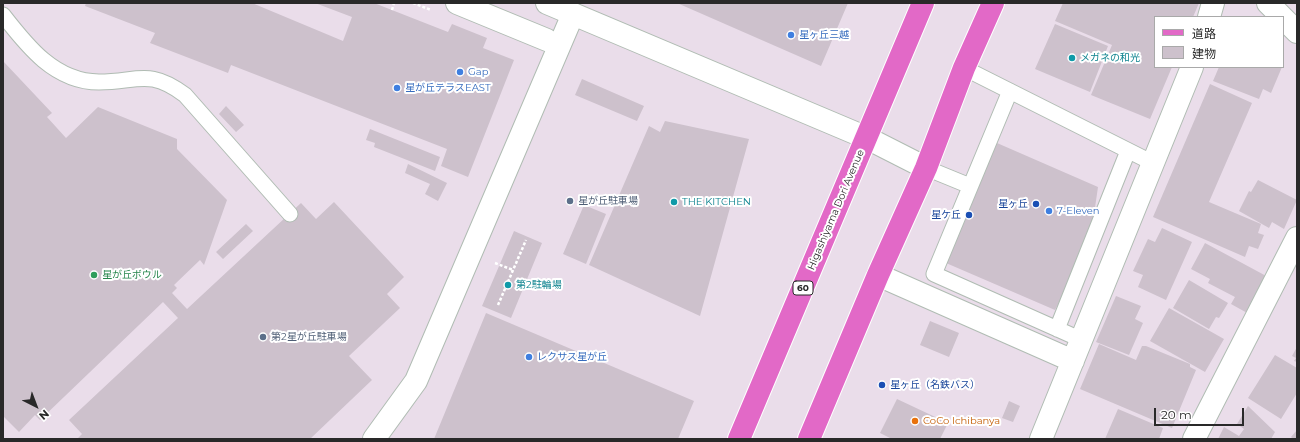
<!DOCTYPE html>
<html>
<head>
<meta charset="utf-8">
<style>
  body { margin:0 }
  #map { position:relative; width:1300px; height:442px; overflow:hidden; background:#eaddea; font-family:Montserrat,"Noto Sans JP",sans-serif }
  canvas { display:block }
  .frame { position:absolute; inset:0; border:4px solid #292929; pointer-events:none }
  .legend { position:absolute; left:1154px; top:16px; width:130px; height:52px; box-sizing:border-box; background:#fff; border:1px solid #a9a9a9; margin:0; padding:5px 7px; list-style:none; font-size:12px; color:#292929 }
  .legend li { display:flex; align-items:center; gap:8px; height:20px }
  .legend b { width:20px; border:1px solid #a9a9a9 }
  .north { position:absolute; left:16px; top:386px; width:40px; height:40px; -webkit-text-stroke:3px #fff; paint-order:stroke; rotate:138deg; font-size:11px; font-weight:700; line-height:16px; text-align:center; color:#292929 }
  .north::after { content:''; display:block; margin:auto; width:14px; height:18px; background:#292929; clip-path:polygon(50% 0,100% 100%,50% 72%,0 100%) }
  .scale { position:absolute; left:1154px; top:408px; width:90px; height:18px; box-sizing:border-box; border:2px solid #292929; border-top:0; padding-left:5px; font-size:12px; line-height:14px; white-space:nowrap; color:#292929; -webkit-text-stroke:3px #fff; paint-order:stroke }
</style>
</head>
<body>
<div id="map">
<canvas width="1300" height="442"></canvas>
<div class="frame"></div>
<ul class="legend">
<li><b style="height:5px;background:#e269c7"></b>道路</li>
<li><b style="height:11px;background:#cdc1cc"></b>建物</li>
</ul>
<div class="north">N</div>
<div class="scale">20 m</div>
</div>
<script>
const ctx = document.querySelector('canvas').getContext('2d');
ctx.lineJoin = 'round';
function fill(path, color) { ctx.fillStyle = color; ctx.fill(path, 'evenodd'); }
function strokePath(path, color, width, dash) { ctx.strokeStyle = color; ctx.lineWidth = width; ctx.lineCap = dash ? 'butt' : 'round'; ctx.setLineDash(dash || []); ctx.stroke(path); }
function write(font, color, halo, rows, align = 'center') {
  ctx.font = font + ' Montserrat,"Noto Sans JP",sans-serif'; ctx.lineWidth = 4; ctx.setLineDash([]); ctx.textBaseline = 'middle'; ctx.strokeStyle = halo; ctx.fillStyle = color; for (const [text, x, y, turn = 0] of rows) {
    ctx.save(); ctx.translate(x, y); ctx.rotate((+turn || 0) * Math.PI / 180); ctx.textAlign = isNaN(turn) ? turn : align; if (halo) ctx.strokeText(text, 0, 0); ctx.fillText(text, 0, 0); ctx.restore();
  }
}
fill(new Path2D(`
  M86 3H252L343 41 352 17 315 3H374L448 32 452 24 487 38 483 48 514 60 468 177 441 166 447 149 231 65 228 73 150 43 155 33 85 6Z
  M677 3H848L821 66Z
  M1063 3H1199L1193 17H1155V67H1172L1150 119 1091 95 1112 45 1055 21Z
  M1055 24 1108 46 1090 92 1035 69Z
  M3 61 52 113 47 117 66 138 98 107 177 139V149L227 200 204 265 200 260 174 285 177 288 172 293 187 309 301 203 316 219 334 202 404 277 387 294 400 308 349 356 372 380 310 439H77L82 434 69 420 178 318 163 302 40 420 35 415 19 432 3 416Z
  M1219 67H1282L1271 93 1263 89 1259 99 1213 81Z
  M582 79 644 106 637 121 575 95Z
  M1210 84 1252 103 1209 202 1261 224 1258 233 1264 235 1258 249 1249 246 1245 257 1153 217Z
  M226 106 244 125 236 132 219 114Z
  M665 121 749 139 700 316 589 265 649 126 660 132Z
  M370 129 440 157 435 171 374 147 375 143 366 140Z
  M997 143 1098 187 1090 242 1055 310 946 263Z
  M408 164 447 183 438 201 425 194 430 184 405 173Z
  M1258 180 1297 200 1284 229 1272 222 1269 228 1239 211 1249 191 1251 192Z
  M584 205 606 214 586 264 563 254Z
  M246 224 253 231 223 259 216 252Z
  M1162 228 1192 242 1166 300 1138 287 1143 275 1133 271 1148 239 1155 242Z
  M514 231 542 243 511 318 482 306Z
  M1205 243 1268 277 1249 314 1231 304 1235 297 1208 283 1210 279 1191 269Z
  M1189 280 1228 303 1219 318 1216 317 1209 329 1173 308Z
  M1116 296 1141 306 1135 319 1143 323 1129 355 1096 342Z
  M1169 308 1224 339 1205 372 1150 341Z
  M486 313 694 401 678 439H434Z
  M930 321 959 333 949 357 920 345Z
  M1099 344 1136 360 1142 346H1146L1190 364V367L1196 370 1172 428 1080 389Z
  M1297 347V362L1294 361 1296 358 1292 356Z
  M1275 355 1297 368V393L1281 419 1248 398Z
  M897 399 948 423 940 439H892L880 433Z
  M1009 401 1020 406 1013 422 1002 418Z
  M1248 406 1275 432 1271 439H1218L1224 427 1239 436 1244 429 1237 424Z
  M1118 409 1163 428 1159 439H1105Z
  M1297 430V439H1293L1291 437Z`), '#cdc1cc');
const service = new Path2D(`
  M3 15C27 46 55 82 99 82 138 82 149 68 185 95L290 214
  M964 68 1153 163
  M1010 91 934 274 1082 340
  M926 168 970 186
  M1057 329 1128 151`);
const pedestrian = new Path2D(`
  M457 3 547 40`);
const minor = new Path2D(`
  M1268 3 1282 17
  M1209 17 1213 3
  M1283 18 1297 32
  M878 275 1073 361
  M374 439 416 381 573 14
  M1041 439 1192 67
  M1194 439 1297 238`);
const tertiary = new Path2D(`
  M547 3 867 138 926 168`);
const primary = new Path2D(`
  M739 439 923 3
  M809 439 878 275 926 168 964 68 993 3`);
strokePath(service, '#b0bcb3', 17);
strokePath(pedestrian, '#b0bcb3', 24);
strokePath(minor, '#b0bcb3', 24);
strokePath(tertiary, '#b0bcb3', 24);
strokePath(primary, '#fff', 24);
strokePath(new Path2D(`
  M413 3 431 10
  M392 10 394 3
  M495 263 513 270
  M498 305 526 240`), '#fff', 2.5, [3, 2]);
strokePath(service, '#fff', 15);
strokePath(pedestrian, '#fff', 22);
strokePath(minor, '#fff', 22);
strokePath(tertiary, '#fff', 22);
strokePath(primary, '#e269c7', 22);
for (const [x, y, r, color] of [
  [791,35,4,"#3f7fe0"],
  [1072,58,4,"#0f9aa8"],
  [460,72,4,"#3f7fe0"],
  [397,88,4,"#3f7fe0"],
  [570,201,4,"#5c6f8a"],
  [674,202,4,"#0f9aa8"],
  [1036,204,4,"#1a4fb4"],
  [1049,211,4,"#3f7fe0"],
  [969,215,4,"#1a4fb4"],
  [94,275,4,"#2e9e5b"],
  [508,285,4,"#0f9aa8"],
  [263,337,4,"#5c6f8a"],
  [529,357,4,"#3f7fe0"],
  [882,385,4,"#1a4fb4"],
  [915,421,4,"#e8710a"]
]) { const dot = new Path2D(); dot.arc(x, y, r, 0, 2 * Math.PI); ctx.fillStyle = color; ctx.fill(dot); strokePath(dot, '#fff', 1.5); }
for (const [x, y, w] of [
  [803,288,20]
]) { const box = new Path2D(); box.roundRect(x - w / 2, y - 7, w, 14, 3); ctx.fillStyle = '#fff'; ctx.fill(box); strokePath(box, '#292929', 1); }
write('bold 9px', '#292929', null, [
  ["60",803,288]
]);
write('10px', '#366cbe', '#fff', [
  ["星ヶ丘三越",799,35],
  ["Gap",468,72],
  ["星が丘テラスEAST",405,88],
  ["7-Eleven",1057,211],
  ["レクサス星が丘",537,357]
], 'left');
write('10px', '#0d838f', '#fff', [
  ["メガネの和光",1080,58],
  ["THE KITCHEN",682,202],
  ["第2駐輪場",516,285]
], 'left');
write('10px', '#4e5e75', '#fff', [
  ["星が丘駐車場",578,201],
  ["第2星が丘駐車場",271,337]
], 'left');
write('10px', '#164399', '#fff', [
  ["星ヶ丘",1028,204],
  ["星ケ丘",961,215],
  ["星ヶ丘（名鉄バス）",890,385,"left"]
], 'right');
write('10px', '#292929', '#fff', [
  ["Higashiyama Dori Avenue",836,210,-67]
]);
write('10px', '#27864d', '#fff', [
  ["星が丘ボウル",102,275]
], 'left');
write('10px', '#c56008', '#fff', [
  ["CoCo Ichibanya",923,421]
], 'left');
</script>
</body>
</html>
